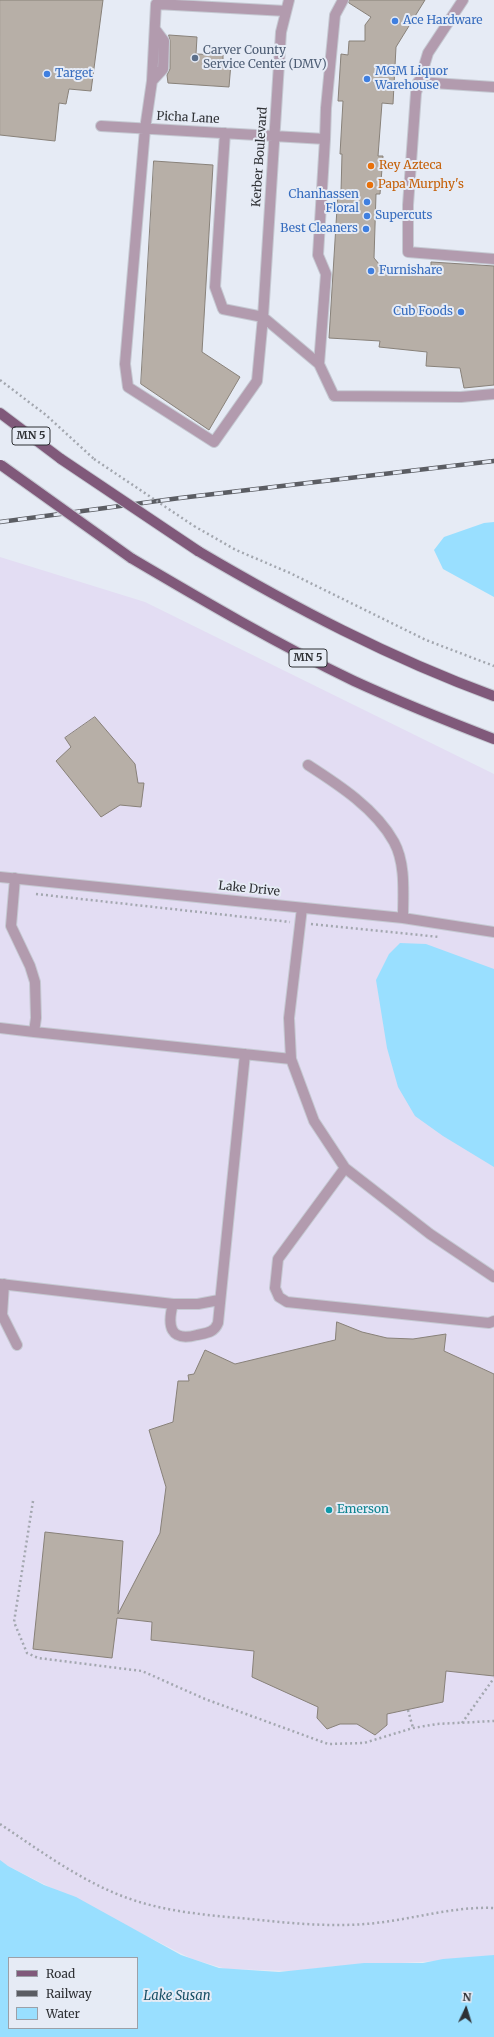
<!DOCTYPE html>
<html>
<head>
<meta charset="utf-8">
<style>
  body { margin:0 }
  #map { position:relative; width:494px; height:2037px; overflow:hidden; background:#e6ebf5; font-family:Merriweather,serif }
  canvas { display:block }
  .legend { position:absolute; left:8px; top:1957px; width:130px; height:72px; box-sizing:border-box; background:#e6ebf5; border:1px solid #9ca0a8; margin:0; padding:5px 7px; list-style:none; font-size:12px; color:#2e3034 }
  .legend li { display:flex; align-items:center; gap:8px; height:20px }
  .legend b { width:20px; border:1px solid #9ca0a8 }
  .north { position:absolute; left:446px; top:1989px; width:40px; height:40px; -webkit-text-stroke:3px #e6ebf5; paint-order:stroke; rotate:4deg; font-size:11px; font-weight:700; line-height:16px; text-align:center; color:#2e3034 }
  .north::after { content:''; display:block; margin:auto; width:14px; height:18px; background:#2e3034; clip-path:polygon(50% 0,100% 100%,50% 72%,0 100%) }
</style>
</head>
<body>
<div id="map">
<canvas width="494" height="2037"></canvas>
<ul class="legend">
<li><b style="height:5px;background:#80597a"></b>Road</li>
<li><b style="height:5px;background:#5b5d63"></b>Railway</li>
<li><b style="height:11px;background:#99dfff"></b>Water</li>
</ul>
<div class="north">N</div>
</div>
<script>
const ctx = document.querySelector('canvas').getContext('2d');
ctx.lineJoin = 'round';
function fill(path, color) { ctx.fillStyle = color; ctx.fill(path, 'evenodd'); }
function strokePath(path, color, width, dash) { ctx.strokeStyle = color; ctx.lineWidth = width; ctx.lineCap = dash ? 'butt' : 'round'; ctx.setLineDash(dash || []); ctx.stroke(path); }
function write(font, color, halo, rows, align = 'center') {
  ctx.font = font + ' Merriweather,serif'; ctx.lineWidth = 4; ctx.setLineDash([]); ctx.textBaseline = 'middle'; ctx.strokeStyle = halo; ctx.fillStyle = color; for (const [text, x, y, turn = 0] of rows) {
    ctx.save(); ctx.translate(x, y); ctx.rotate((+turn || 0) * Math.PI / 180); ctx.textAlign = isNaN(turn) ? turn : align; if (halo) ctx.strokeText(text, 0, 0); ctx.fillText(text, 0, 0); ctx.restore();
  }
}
fill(new Path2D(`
  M0 557 145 602 494 774V1958L328 1967 295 1971 226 1969 192 1959 0 1862Z`), '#e3ddf3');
fill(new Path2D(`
  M494 522V597L443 569 434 550 444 537 484 523Z
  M400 943 426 944 494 969V1167L443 1136 415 1116 398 1087 387 1048 376 980 389 954Z
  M0 1860 8 1866 44 1885 76 1897 181 1955 219 1968 279 1972 364 1963H423L443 1959 494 1955V2037H0ZM9 1958H137V2028H9Z`), '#99dfff');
const building = new Path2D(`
  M0 0H103L91 91 69 89 66 104 59 103 55 141 0 135Z
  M349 0H425L396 47 393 104 382 103 378 156H383L380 194H376L374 258 384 270 431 273V262L494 266V385L464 388 460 368 426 366 427 352 379 347 380 341 329 338 338 192H341L342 154H340L343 101H338L341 54 348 55 349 41H365V25L371 17 349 3Z
  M169 35 197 37 196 54 223 55V62L231 63 229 87 168 83 167 75 170 69V41Z
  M154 161 213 165 202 352 240 377 209 430 141 384Z
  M95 717 135 764 138 783H144L141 807 120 805 101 817 56 761 71 747 65 738Z
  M337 1322 362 1332 387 1338 413 1339 446 1334 444 1351 494 1374V1676L446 1671 443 1702 387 1714V1725L375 1735 357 1724H340L327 1729 317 1718 318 1707 252 1677 254 1651 151 1640 152 1622 117 1618 112 1658 33 1649 45 1532 123 1541 118 1614 160 1533 166 1487 149 1430 173 1422 178 1381H189L188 1375 194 1374 205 1350 235 1364 335 1340Z`);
fill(building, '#b7afa7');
strokePath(building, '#888179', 1);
const minor = new Path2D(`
  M463 0 428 53 416 93 408 205V252L494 259
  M286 11 156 4 152 81 145 129 125 364 128 387 214 442 257 381 263 317 281 32 289 0
  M152 81 163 69 164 41 155 29
  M418 82 494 87
  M101 126 325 139 326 108 335 15 343 0
  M225 133 215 287 223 309 263 317 319 364 326 274 318 255 325 139
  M319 364 334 396 461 397 494 394
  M308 765C339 785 376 809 394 842 406 864 403 894 403 918
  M0 877 403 918 494 932
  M15 878 11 926 30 966 35 982 36 1018 34 1032 291 1059
  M302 908 289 1018 291 1059 314 1121 345 1168 430 1234 494 1277
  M0 1028 34 1032
  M345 1168 278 1259 275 1288 279 1297 287 1302 489 1323 494 1321
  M0 1284 173 1304H198L219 1300
  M4 1284 2 1315 17 1345
  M173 1304C167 1326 170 1342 197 1335 206 1333 214 1333 218 1323L245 1054`);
const major = new Path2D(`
  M0 413 61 459
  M198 551C293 607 390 658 494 696
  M131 558C204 601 277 644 354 681 400 702 447 721 494 739`);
strokePath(minor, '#c5c9d2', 12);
strokePath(major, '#c5c9d2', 12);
strokePath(new Path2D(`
  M0 380 46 415 94 459
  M194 526 236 550 290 573 426 640 494 666
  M36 894 290 922
  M311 924 439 937
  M33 1501 14 1622 27 1653 38 1658 142 1671 205 1699 328 1744 364 1743 413 1728 437 1724 494 1721
  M408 1710 413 1728
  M462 1723 494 1678
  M0 1824C39 1850 78 1879 122 1896 163 1912 207 1915 250 1919 288 1923 327 1927 365 1924 408 1921 451 1906 494 1908`), '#a3a7af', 2.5, [2, 3]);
strokePath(minor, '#b29bae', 10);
strokePath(major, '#80597a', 10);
const rail = new Path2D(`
  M0 522 180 498 494 461`);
strokePath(rail, '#5b5d63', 4.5);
strokePath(rail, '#e6ebf5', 3, [9]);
const majorBridge = new Path2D(`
  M61 459 198 551
  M1 465 131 558`);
strokePath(majorBridge, '#c5c9d2', 12, []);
strokePath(new Path2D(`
  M94 459 194 526`), '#a3a7af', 2.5, [2, 3]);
strokePath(majorBridge, '#80597a', 10);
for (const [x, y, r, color] of [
  [395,21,4,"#3f7fe0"],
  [195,58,4,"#5c6f8a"],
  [47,74,4,"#3f7fe0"],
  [367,79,4,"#3f7fe0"],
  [371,166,4,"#e8710a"],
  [370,185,4,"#e8710a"],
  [367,202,4,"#3f7fe0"],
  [367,216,4,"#3f7fe0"],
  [366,229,4,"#3f7fe0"],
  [371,271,4,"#3f7fe0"],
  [461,312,4,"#3f7fe0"],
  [329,1510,4,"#0f9aa8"]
]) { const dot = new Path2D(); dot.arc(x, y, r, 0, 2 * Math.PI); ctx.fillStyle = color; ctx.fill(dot); strokePath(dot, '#e6ebf5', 1.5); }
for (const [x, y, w] of [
  [31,436,38],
  [308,658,38]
]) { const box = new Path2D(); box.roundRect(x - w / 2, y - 9, w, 18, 3); ctx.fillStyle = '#e6ebf5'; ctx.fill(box); strokePath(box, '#2e3034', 1); }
write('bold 11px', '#2e3034', null, [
  ["MN 5",31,436],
  ["MN 5",308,658]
]);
write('12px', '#366cbe', '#e6ebf5', [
  ["Ace Hardware",403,21],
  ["MGM Liquor",375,72],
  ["Warehouse",375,86],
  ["Target",55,74],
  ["Chanhassen",359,195,"right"],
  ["Floral",359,209,"right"],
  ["Supercuts",375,216],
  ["Best Cleaners",358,229,"right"],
  ["Furnishare",379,271],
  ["Cub Foods",453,312,"right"]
], 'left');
write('12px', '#4e5e75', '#e6ebf5', [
  ["Carver County",203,51],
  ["Service Center (DMV)",203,65]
], 'left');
write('12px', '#2e3034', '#e6ebf5', [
  ["Picha Lane",188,118,3],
  ["Kerber Boulevard",260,157,-86],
  ["Lake Drive",249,889,6]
]);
write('12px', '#c56008', '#e6ebf5', [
  ["Rey Azteca",379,166],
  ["Papa Murphy's",378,185]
], 'left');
write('12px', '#0d838f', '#e6ebf5', [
  ["Emerson",337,1510]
], 'left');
write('italic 13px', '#185066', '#e6ebf5', [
  ["Lake Susan",177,1996]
]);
</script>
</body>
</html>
